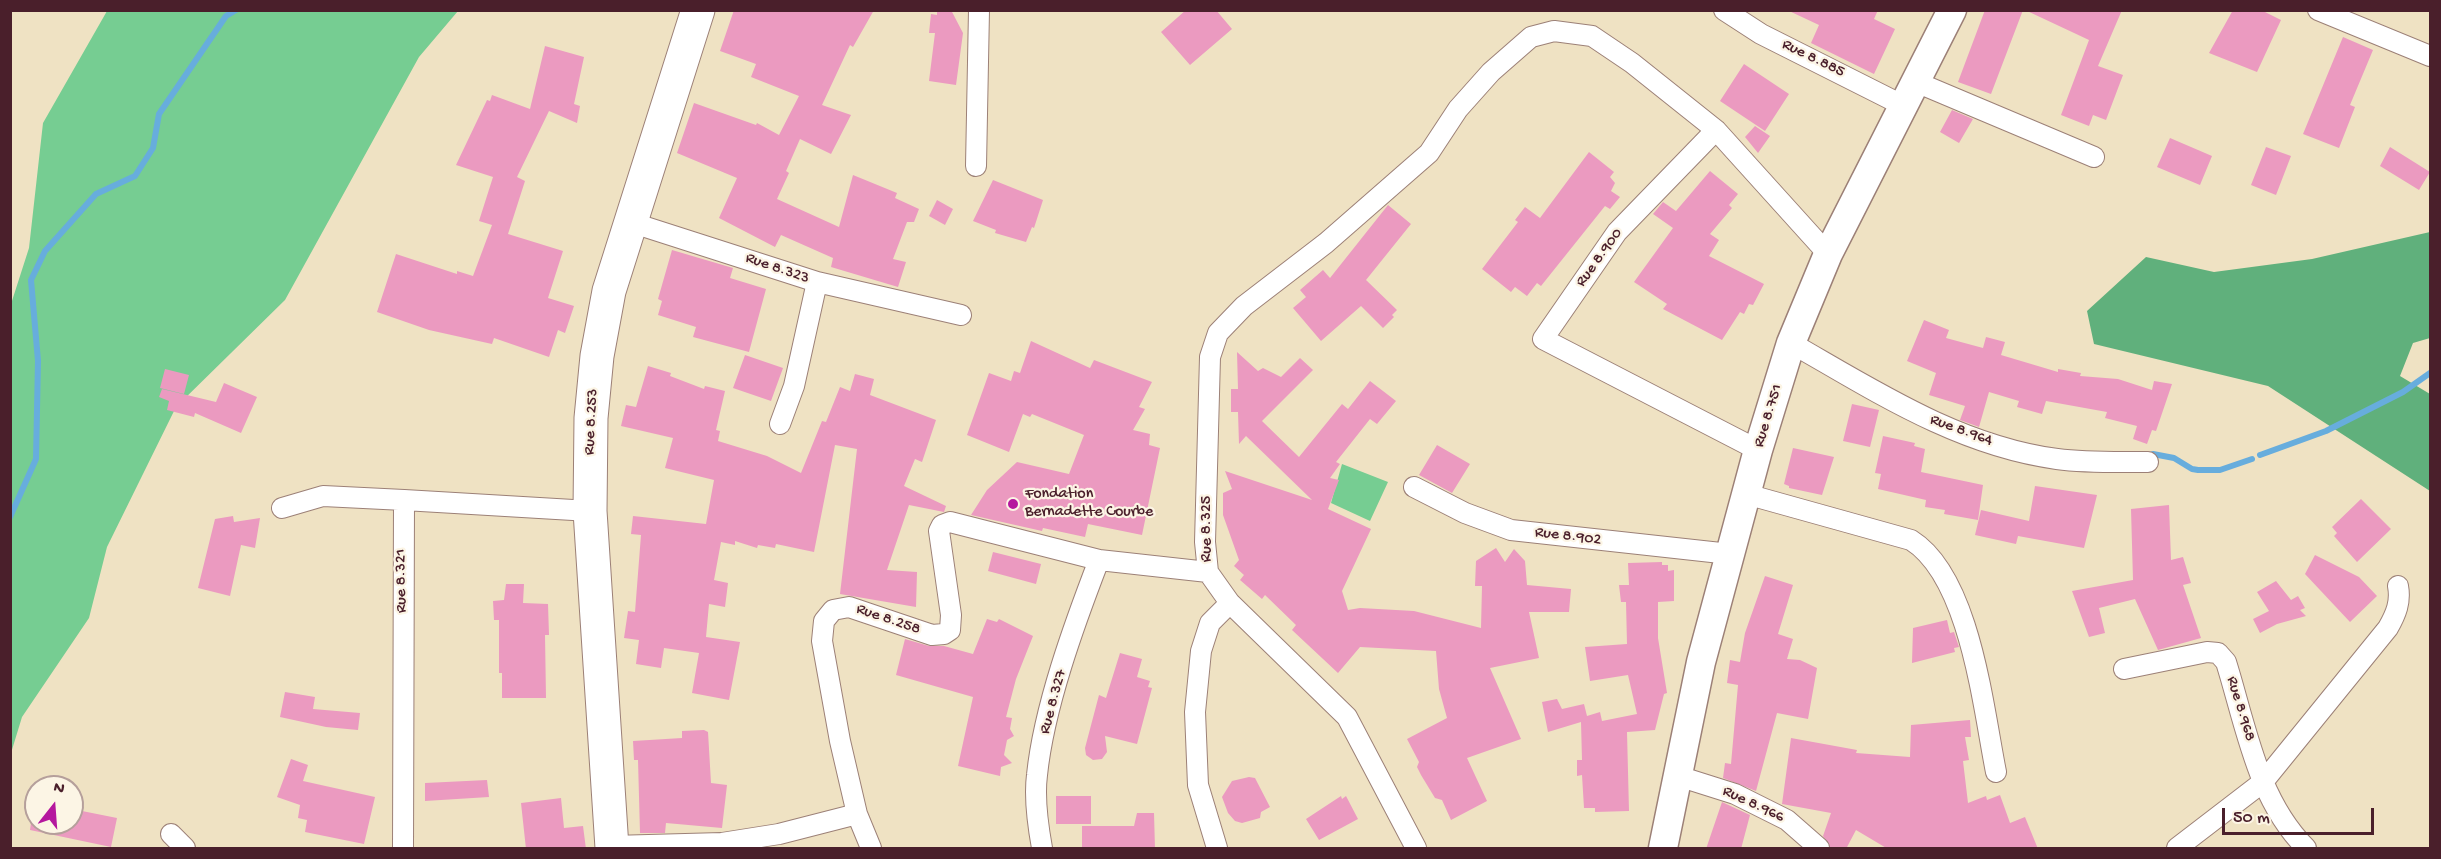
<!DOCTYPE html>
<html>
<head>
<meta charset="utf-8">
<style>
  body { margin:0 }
  #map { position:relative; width:2441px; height:859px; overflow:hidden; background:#efe2c3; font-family:"Gochi Hand",sans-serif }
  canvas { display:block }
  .frame { position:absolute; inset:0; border:12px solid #4a1f2b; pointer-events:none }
  .north { position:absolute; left:24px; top:775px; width:60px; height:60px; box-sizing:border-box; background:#fcf5e5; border:2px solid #b59f9b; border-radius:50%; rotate:17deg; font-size:16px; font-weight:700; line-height:24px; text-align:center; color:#4a1f2b }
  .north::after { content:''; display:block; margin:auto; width:21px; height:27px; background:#b5179e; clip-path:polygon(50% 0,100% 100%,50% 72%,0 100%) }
  .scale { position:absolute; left:2222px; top:808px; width:152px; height:27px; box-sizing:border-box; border:3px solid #4a1f2b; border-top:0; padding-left:8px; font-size:18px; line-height:21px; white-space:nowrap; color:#4a1f2b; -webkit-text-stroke:4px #fcf5e5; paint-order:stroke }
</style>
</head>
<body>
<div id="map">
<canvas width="2441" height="859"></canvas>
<div class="frame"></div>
<div class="north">N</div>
<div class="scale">50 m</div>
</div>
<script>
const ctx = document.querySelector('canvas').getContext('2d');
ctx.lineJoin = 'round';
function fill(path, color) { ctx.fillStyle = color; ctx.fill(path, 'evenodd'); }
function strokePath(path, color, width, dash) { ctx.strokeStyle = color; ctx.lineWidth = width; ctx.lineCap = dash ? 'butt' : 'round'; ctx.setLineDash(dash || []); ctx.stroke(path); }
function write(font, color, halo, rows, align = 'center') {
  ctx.font = font + ' "Gochi Hand",sans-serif'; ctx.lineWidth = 4.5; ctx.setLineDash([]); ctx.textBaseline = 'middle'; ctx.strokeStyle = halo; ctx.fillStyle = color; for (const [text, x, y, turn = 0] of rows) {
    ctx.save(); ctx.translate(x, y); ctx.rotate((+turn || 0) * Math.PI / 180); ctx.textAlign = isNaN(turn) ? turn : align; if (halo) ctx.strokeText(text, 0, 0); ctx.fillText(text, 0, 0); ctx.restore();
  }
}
fill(new Path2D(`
  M107 11H458L419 57 285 300 176 407 107 547 89 618 22 717 11 753V304L29 248 43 123Z
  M1342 464 1388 482 1370 521 1331 503Z`), '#76cd92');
fill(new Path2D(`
  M2430 232V338L2413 343 2400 376 2430 394V491L2268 386 2094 344 2087 311 2146 257 2214 272 2312 259Z`), '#60b07c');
strokePath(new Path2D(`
  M2153 454 2174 458 2192 469 2198 470H2220L2252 459
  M2260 455 2326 431 2403 392 2430 373
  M10 517 36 459 38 361 31 280 45 251 96 194 135 176 153 148 159 114 226 16 236 10`), '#67addd', 6);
fill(new Path2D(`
  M734 10H874L853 47 850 45 822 105 851 115 831 154 800 139 786 171 789 173 777 199 839 227 853 175 897 193 895 198 919 209 914 222H907L893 259 906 262 898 287 831 267 833 258 781 235 775 247 719 218 737 178 677 153 694 103 756 125 757 123 779 135 799 96 751 77 756 64 720 51Z
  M937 10H951L963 33 956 85 929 81 935 33H929L931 14 937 15Z
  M1186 10H1216L1232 29 1190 65 1161 32Z
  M1787 10H1878L1874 19 1895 29 1874 74 1811 43 1819 25Z
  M1985 10H2023L1991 94 1958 82Z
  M2025 10H2122L2098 66 2123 75 2106 120 2093 115 2089 126 2061 115 2089 40Z
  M2233 10H2261L2281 20 2257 72 2209 53Z
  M2343 37 2373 50 2350 105 2355 107 2339 148 2303 134Z
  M545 46 584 57 574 104 580 106 577 123 549 111 517 177 525 181 508 234 563 251 548 298 574 306 565 333 558 330 549 357 494 338 492 344 429 330 377 312 396 254 457 274V271L473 276 492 225 479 221 493 177 456 165 487 100 490 101 492 95 530 109Z
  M1744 64 1789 94 1765 131 1720 101Z
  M1952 110 1973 119 1959 143 1940 132Z
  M1755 126 1770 136 1758 153 1745 137Z
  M2170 138 2212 156 2200 185 2157 167Z
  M2266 147 2291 156 2276 195 2251 185Z
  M2390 147 2430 172 2419 190 2380 166Z
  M1589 152 1614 172 1610 177 1615 183 1611 191 1620 197 1610 209 1605 206 1541 286 1537 283 1527 296 1515 287 1511 292 1482 269 1518 222 1515 220 1525 207 1540 218Z
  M1710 171 1738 194 1729 205 1732 208 1710 234 1719 240 1709 256 1764 284 1753 305 1749 304 1744 314 1740 312 1722 340 1663 309 1667 304 1634 282 1673 228 1653 214 1663 202 1676 211Z
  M993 180 1043 200 1034 228 1032 227 1026 242 995 233 996 230 973 221Z
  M937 200 953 209 945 225 929 216Z
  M1388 205 1411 224 1366 280 1397 310 1392 315 1394 317 1383 328 1361 306 1321 341 1293 308 1306 297 1300 290 1323 270 1330 278Z
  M672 250 733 268 730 278 766 289 749 352 693 337 696 327 658 315 662 301 658 299Z
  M1924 320 1949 330 1946 338 1983 348 1986 337 2005 342 2001 355 2058 372V369L2081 373 2080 376 2118 379 2152 390 2154 381 2172 384 2156 431 2152 430 2147 444 2133 439 2137 426 2105 418 2107 412 2046 401 2042 414 2017 407 2019 401 1989 392 1979 427 1960 420 1965 406 1929 395 1936 373 1907 361Z
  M1031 341 1090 368 1094 360 1152 382 1139 407 1145 409 1133 430 1150 434 1149 445 1160 448 1142 535 1088 524 1085 537 1043 528 1042 531 971 515 987 490 1017 462 1069 474 1084 435 1032 414 1030 417 1023 414 1009 452 967 435 989 373 1011 381 1014 371 1020 373Z
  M1237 352 1258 371 1263 368 1281 377 1300 358 1313 370 1262 421 1299 457 1342 404 1348 409 1370 381 1396 401 1377 424 1370 419 1336 462 1340 464 1330 478 1339 480 1328 509 1371 529 1342 591 1348 610 1360 608 1414 611 1481 628 1482 586H1475L1476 561 1496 548 1505 562 1514 549 1525 561 1527 585 1571 589 1569 612H1529L1539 658 1490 668 1521 739 1467 758 1487 801 1451 820 1442 800 1435 798 1421 775 1417 767 1419 762 1407 739 1447 718 1439 689 1436 651 1360 647 1338 673 1292 630 1296 625 1265 595 1262 599 1240 580 1244 575 1234 566 1239 560 1223 515V493L1232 489 1225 471 1312 500 1246 436 1239 444 1238 412H1231V389H1238Z
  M745 355 783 368 771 401 733 388Z
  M648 366 671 373 670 376 704 389 705 386 725 391 716 430 720 431 718 441 767 456 801 473 822 421 826 422 840 387 850 391 855 374 874 379 870 395 936 420 922 462 915 459 904 486 946 506 944 512 909 505 887 570 917 572 916 607 840 594 857 449 835 445 814 552 776 544 775 548 758 545 757 548 735 541V545L721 542 714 580 728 583 725 607 709 604 706 637 740 642 729 700 692 693 699 653 664 648 661 668 636 664 639 640 624 638 628 611 635 612 641 535 631 534 633 516 706 524 714 480 665 468 673 438 621 426 626 405 636 407Z
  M165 369 189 375 184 394 160 388Z
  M224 383 257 397 241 433 195 413 194 417 167 410 169 401 159 397 162 389 216 402Z
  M1852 404 1879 410 1870 447 1843 441Z
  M1883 436 1915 443 1914 446 1925 449 1921 472 1983 485 1978 520 1944 514 1945 510 1925 507 1926 500 1878 489 1881 474 1875 473Z
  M1437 445 1470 464 1452 493 1419 475Z
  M1793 448 1834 457 1822 495 1789 488V486L1784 484Z
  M2035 486 2097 495 2084 548 2018 536 2016 544 1975 535 1981 510 2029 521Z
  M2361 499 2391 529 2357 562 2334 536 2337 533 2332 527Z
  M2169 505 2171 560 2183 557 2191 583 2183 585 2201 638 2158 650 2135 599 2099 608 2105 633 2089 637 2072 591 2133 580 2131 509Z
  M233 516 234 522 260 518 255 548 241 545 230 596 198 588 215 519Z
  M993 552 1041 564 1036 584 988 571Z
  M2315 555 2359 577 2377 596 2350 622 2305 574Z
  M1662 562V565H1668V571L1674 570V601L1658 602V638L1667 693 1664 694 1655 730 1627 732 1629 811 1595 812V808H1584L1582 775 1577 776V760H1582L1581 722 1548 732 1542 702 1557 699 1562 709 1584 704 1587 716 1600 712 1602 721 1637 714 1628 675 1590 681 1585 647 1627 644 1626 602H1621L1619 585H1629L1628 563Z
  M1765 576 1793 585 1778 634 1793 639 1787 659 1800 660 1817 668 1808 719 1777 713 1756 791 1723 778 1725 763 1731 764 1738 685 1727 683 1730 660 1740 662 1745 633Z
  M2276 581 2291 600 2298 596 2305 608 2300 610 2306 616 2277 624 2260 633 2253 619 2269 611 2257 592Z
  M506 584H524L523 603 548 604 549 635H545L546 698H502V673H499V620H494L493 601 504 600Z
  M987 619 997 622 999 619 1033 636 1016 679 1006 717 1012 718 1010 729 1014 736 1007 740 1004 755 1012 763 1001 767 1000 776 958 766 973 697 896 675 905 639 929 646H944L973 654Z
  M1947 620 1950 633 1954 632 1959 647 1954 648 1955 652 1912 663 1913 628Z
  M1120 653 1142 659 1137 677 1150 681 1148 687 1152 688 1137 744 1105 736 1107 752 1102 759 1093 760 1086 755 1085 748 1099 695 1106 698Z
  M285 692 315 697 313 709 360 713 358 730 326 727 280 717Z
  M1970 720 1971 737H1965L1969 760 1963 761 1968 803 1986 796 1987 800 2000 795 2010 823 2025 817 2038 849H1888L1856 830 1846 849H1831L1823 836 1831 813 1782 804 1791 738 1857 750 1856 753 1910 757 1911 725Z
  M704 730 708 732 711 783 727 785 722 828 666 823 665 833H640L638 760H634L633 741 682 738V731Z
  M291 759 308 765 303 781 375 797 364 844 305 832 307 820 298 818 300 805 277 797Z
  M1249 777 1255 778 1270 807 1261 812 1260 818 1242 823 1235 821 1228 813 1222 797 1232 781Z
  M487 780 489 797 425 801V783Z
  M1056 796H1091V824H1056Z
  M1341 796 1342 799 1346 796 1358 819 1319 840 1306 819Z
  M561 798 564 828 583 826 586 849H526L521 803Z
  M1722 802 1750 815 1741 849H1706Z
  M72 809 117 818 111 847 30 830 31 823H72Z
  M1137 813H1154L1155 849H1082V826H1134Z`), '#eb9ac0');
const street = new Path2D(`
  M1724 10 1761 34 1904 106
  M2318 10 2430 56
  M1916 82 2094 157
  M976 166 979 10
  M630 222 817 282 794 386 780 424
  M817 282 961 315
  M1791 343C1875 391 1959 446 2057 459 2087 463 2117 462 2148 462
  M1758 450 1543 339 1617 232 1716 130 1828 254
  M1414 487 1465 513 1511 530 1730 554
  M1746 494 1911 540C1970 577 1983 707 1996 772
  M282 508 323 496 404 500
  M1230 603 1347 717 1416 848
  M2124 669 2207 652 2218 653 2226 662C2246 726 2257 799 2306 848
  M1678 776 1735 794 1787 820 1819 848
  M857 814 871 848
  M171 834 185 848
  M612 846 722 843 779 834 857 814 840 741 822 641 824 621 833 610 849 607 932 635 944 634 950 630 951 615 939 531 942 525 950 522 1099 560 1208 572
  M403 848 404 500 590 511
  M1042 848C1038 826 1034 798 1037 775 1044 707 1074 625 1099 560
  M1217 848 1198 785 1195 712 1201 651 1210 623 1230 603 1208 572 1205 542 1210 357 1218 333 1244 306 1326 243 1429 153 1458 109 1491 72 1531 37 1554 31 1592 36 1632 63 1716 130
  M2177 848 2263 782 2388 628C2396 614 2401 602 2398 586`);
const secondary = new Path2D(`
  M1663 848 1701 662 1758 450 1791 343 1828 254 1952 10`);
const highway = new Path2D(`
  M612 848 590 511 591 418 597 356 609 291 698 10`);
strokePath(street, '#9c8077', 22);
strokePath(secondary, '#9c8077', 31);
strokePath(highway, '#9c8077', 35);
strokePath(street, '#fff', 20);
strokePath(secondary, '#fff', 28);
strokePath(highway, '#fff', 33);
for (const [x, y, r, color] of [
  [1013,504,6,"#b5179e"]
]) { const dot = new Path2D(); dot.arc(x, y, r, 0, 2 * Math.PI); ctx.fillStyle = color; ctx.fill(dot); strokePath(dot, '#fcf5e5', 2); }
write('16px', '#4a1f2b', '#fcf5e5', [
  ["Rue 8.885",1813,59,26],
  ["Rue 8.900",1600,258,-54],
  ["Rue 8.323",777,269,19],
  ["Rue 8.751",1769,416,-73],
  ["Rue 8.253",592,422,-87],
  ["Rue 8.964",1961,431,20],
  ["Rue 8.325",1208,529,-90],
  ["Rue 8.902",1568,537,7],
  ["Rue 8.321",402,581,-91],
  ["Rue 8.258",888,620,19],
  ["Rue 8.327",1054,702,-75],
  ["Rue 8.968",2240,709,73],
  ["Rue 8.966",1753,805,25]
]);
write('16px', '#4a1f2b', '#fcf5e5', [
  ["Fondation",1025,495],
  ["Bernadette Courbe",1025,513]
], 'left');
</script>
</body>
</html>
